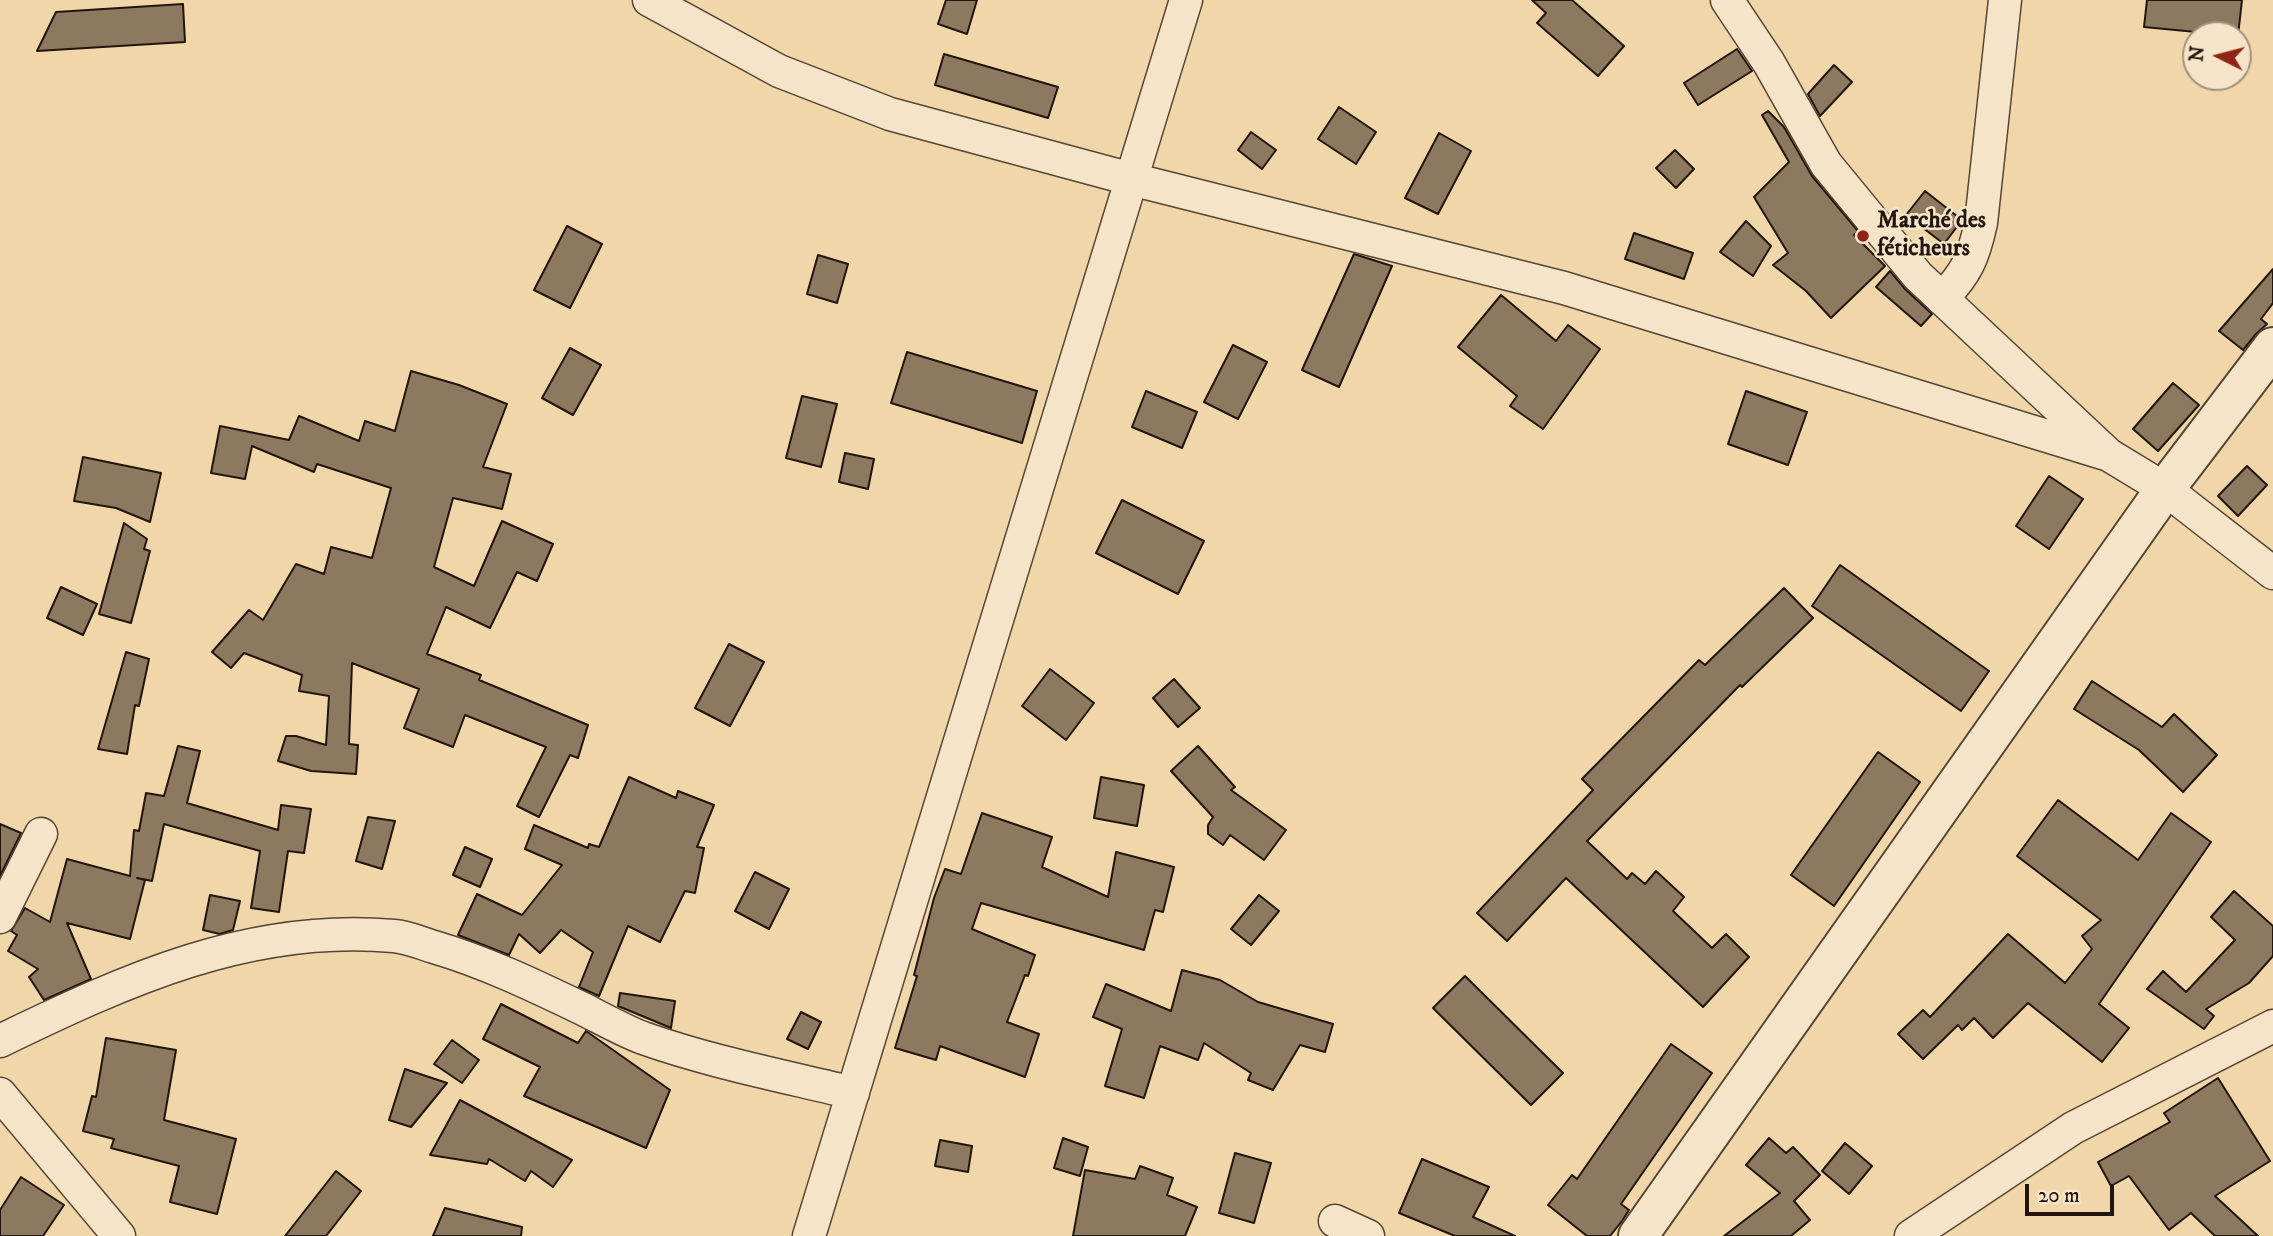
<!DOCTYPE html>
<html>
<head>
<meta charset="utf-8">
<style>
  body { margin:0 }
  #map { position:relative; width:2273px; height:1236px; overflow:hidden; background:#f1d6aa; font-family:"IM FELL DW Pica",serif }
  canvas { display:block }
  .north { position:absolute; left:2182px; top:21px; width:70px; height:70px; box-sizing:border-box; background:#f6e4c8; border:2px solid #a1917d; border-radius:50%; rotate:276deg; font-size:19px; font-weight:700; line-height:28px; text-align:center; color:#21150d }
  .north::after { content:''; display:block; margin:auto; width:24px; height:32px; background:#8f2418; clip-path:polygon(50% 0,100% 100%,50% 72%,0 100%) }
  .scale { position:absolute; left:2025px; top:1184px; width:89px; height:32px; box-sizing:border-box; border:4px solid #21150d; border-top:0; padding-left:9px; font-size:21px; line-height:24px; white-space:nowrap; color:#21150d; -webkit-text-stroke:5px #f6e4c8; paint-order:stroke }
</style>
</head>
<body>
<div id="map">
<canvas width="2273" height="1236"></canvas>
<div class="north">N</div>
<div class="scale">20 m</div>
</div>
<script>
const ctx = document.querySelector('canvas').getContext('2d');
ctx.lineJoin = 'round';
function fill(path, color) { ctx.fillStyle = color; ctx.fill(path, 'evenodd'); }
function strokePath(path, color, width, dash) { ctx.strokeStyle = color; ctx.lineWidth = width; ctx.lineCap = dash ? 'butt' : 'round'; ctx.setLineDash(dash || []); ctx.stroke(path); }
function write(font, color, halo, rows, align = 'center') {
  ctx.font = font + ' "IM FELL DW Pica",serif'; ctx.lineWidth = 5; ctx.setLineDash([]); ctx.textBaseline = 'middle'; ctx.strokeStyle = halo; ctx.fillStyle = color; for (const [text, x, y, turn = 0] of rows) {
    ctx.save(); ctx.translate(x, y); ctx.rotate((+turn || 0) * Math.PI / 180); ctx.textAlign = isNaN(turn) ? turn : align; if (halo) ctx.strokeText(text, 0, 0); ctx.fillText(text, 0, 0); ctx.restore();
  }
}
const building = new Path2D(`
  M946 0H977L967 34 938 24Z
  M1532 0H1572L1624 46 1598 76 1537 23 1546 13Z
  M2147 0H2242L2238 36 2144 27Z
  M183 4 185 42 37 51 56 12Z
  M1737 49 1752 71 1698 105 1684 83Z
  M944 54 1058 87 1048 118 935 85Z
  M1834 65 1852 82 1820 116 1808 94Z
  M1339 107 1376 132 1356 164 1318 139Z
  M1768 111 1784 127 1812 176 1858 231 1854 235 1885 266 1831 318 1806 291 1773 265 1788 253 1754 197 1789 162 1762 115Z
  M1251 132 1276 150 1262 169 1238 150Z
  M1439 133 1471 151 1438 214 1405 198Z
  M1675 150 1694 169 1676 188 1656 168Z
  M1925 191 1962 220 1944 244 1906 215Z
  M1746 221 1771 246 1753 276 1720 252Z
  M567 226 602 244 570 308 534 290Z
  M1634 233 1693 253 1684 279 1625 259Z
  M1354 254 1392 266 1339 387 1302 370Z
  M818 255 848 264 837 303 807 294Z
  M2273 269V303L2261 319 2267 324 2256 334 2243 350 2219 331Z
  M1890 271 1905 289 1932 314 1921 326 1876 287Z
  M1501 295 1556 341 1568 325 1600 349 1543 429 1510 406 1517 396 1458 347Z
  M1233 345 1267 362 1238 419 1204 402Z
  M570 348 601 365 573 415 542 398Z
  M907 352 1037 391 1022 443 891 403Z
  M411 371 459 385 507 404 483 467 511 474 502 509 453 498 434 567 474 586 502 521 553 544 537 581 517 572 490 628 446 607 427 654 481 675 479 680 588 725 578 758 570 755 539 817 517 806 546 747 465 715 453 747 404 728 419 689 352 663 349 744 358 745 356 774 311 771 278 761 286 736H296L326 745 329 696 299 691 302 675 244 653 231 668 212 652 249 610 263 620 296 564 324 574 331 547 372 558 391 488 317 464 314 472 252 446 245 479 211 473 220 426 289 440 299 416 359 441 365 421 395 431Z
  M2173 383 2199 405 2158 451 2133 429Z
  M1146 391 1197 412 1182 448 1132 427Z
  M1746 391 1807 412 1788 465 1728 444Z
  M802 396 837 404 821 467 786 458Z
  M845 453 874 459 868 489 839 482Z
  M83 457 161 473 150 522 116 508 74 501Z
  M2247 466 2267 485 2238 516 2218 496Z
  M2049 476 2083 499 2049 549 2016 526Z
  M1122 500 1204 541 1178 594 1096 553Z
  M124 523 147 539 144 549 150 551 131 623 99 614Z
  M1840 565 1989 671 1961 711 1812 606Z
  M61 587 97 604 83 635 47 618Z
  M1784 588 1813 618 1742 687 1740 685 1587 841 1627 879 1632 873 1645 884 1656 871 1684 897 1673 911 1712 948 1726 934 1749 957 1703 1007 1566 878 1507 941 1477 913 1593 790 1582 779 1699 660 1705 665Z
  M729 644 764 662 730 726 695 708Z
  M126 652 149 659 139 706 135 705 127 754 98 749Z
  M1050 669 1094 703 1066 740 1022 706Z
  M1174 679 1200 708 1178 727 1153 698Z
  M2092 681 2162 727 2174 714 2217 755 2183 792 2139 750 2074 709Z
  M178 746 200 751 187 803 278 830 281 805 311 809 304 853 288 851 279 912 251 908 260 851 164 824 152 881 137 878 145 880 130 939 67 923 91 979 44 1000 29 977 38 969 8 951 17 935 11 931 25 908 50 922 67 859 130 876 134 830 139 831 146 793 164 796Z
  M1198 746 1235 787 1231 790 1286 830 1264 860 1230 835 1223 845 1208 834V825L1213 817 1171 771Z
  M1878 752 1920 782 1834 906 1791 875Z
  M629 777 676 798 678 791 714 805 697 847 704 848 695 893 685 891 660 942 628 926 599 996 579 987 593 952 561 930 540 953 519 934 509 955 458 935 477 894 522 915 562 865 525 849 534 825 588 848 589 844 599 847Z
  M1101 777 1144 785 1137 826 1094 818Z
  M2058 800 2138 860 2171 813 2211 842 2099 1004 2129 1028 2102 1062 2028 1003 1993 1038 1974 1018 1962 1030 1958 1025 1923 1059 1898 1034 1923 1010 1930 1017 2008 934 2065 983 2092 949 2082 936 2101 920 2017 856Z
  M982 813 1052 837 1042 867 1108 897 1116 852 1174 867 1163 912 1155 910 1144 950 981 903 972 929 1035 955 1028 976 1025 975 1007 1022 1039 1034 1025 1077 940 1046 936 1060 895 1048 917 976 914 975 934 898 945 869 961 874Z
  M368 817 395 821 382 869 356 861Z
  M0 824 21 833 0 876Z
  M465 847 492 859 480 887 453 875Z
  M755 872 789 889 769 929 735 911Z
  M2234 891 2273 926V956L2249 983 2206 1009 2214 1016 2204 1029 2147 989 2163 971 2186 992 2235 940 2211 917Z
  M210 895 240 901 233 930 220 934 203 930Z
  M1259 895 1279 911 1251 945 1231 929Z
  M1182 970 1220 980 1258 1002 1333 1024 1325 1052 1300 1045 1273 1090 1248 1080 1251 1073 1204 1043 1198 1060 1160 1046 1144 1098 1105 1086 1122 1029 1093 1017 1106 984 1171 1011Z
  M1465 976 1563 1073 1531 1105 1433 1008Z
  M620 993 675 1001 671 1028 618 1006Z
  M501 1004 578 1043 586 1031 670 1090 646 1148 524 1096 540 1067 483 1039Z
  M801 1012 821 1022 808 1049 787 1039Z
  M106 1038 176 1050 164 1120 236 1139 217 1214 170 1202 179 1166 111 1148 114 1139 83 1131 92 1096 96 1097Z
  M452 1040 479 1060 462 1083 434 1064Z
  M1671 1044 1712 1073 1621 1204 1629 1210 1622 1221 1610 1236H1587L1548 1205 1572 1175 1577 1179Z
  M405 1069 447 1083 411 1127 389 1120Z
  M2218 1078 2270 1161 2215 1196 2258 1236H2215L2191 1213 2169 1230 2129 1176 2111 1186 2098 1162 2170 1122 2164 1113Z
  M460 1100 572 1160 553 1187 531 1171 525 1181 489 1159 487 1164 430 1155Z
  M1063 1138 1088 1147 1080 1176 1054 1168Z
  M1769 1138 1786 1153 1793 1147 1820 1175 1794 1201 1810 1220 1791 1236H1724L1780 1193 1746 1165Z
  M940 1140 972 1146 968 1172 935 1166Z
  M1845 1143 1872 1166 1849 1194 1822 1171Z
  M1235 1153 1271 1163 1254 1223 1219 1213Z
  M1422 1159 1489 1187 1473 1217 1515 1236H1455L1399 1213Z
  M1140 1166 1173 1178 1167 1195 1197 1207 1185 1236H1073L1085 1170 1135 1179Z
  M336 1171 361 1191 326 1236H285Z
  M21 1177 64 1205 43 1236H0V1210Z
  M445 1208 522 1227 521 1236H433Z`);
fill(building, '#8d795f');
strokePath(building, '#21150d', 2);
const minor = new Path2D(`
  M649 0 779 71 890 114 1131 179 1564 288 2109 455
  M1727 0 1769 63 1826 164 1918 276 2109 455 2165 489 2273 573
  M1942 299C1967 272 1973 259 1981 223L2005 0
  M0 917 41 834
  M0 1041C126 980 250 923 394 936 407 937 421 943 434 947 485 962 533 985 581 1008 601 1018 622 1030 643 1038 711 1062 783 1076 853 1093
  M0 1094 119 1236
  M1335 1221 1368 1236
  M809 1236 1186 0
  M1911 1236 2073 1128 2273 1026`);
const tertiary = new Path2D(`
  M1638 1236 2165 489 2273 347`);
strokePath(minor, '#554534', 35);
strokePath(tertiary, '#554534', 42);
strokePath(minor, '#f6e4c8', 32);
strokePath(tertiary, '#f6e4c8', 38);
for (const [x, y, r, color] of [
  [1863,236,7,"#8f2418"]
]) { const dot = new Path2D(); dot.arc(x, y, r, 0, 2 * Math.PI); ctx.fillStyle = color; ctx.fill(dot); strokePath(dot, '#f6e4c8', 2.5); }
write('bold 24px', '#21150d', '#f6e4c8', [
  ["Marché des",1877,222],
  ["féticheurs",1877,250]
], 'left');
</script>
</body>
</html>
